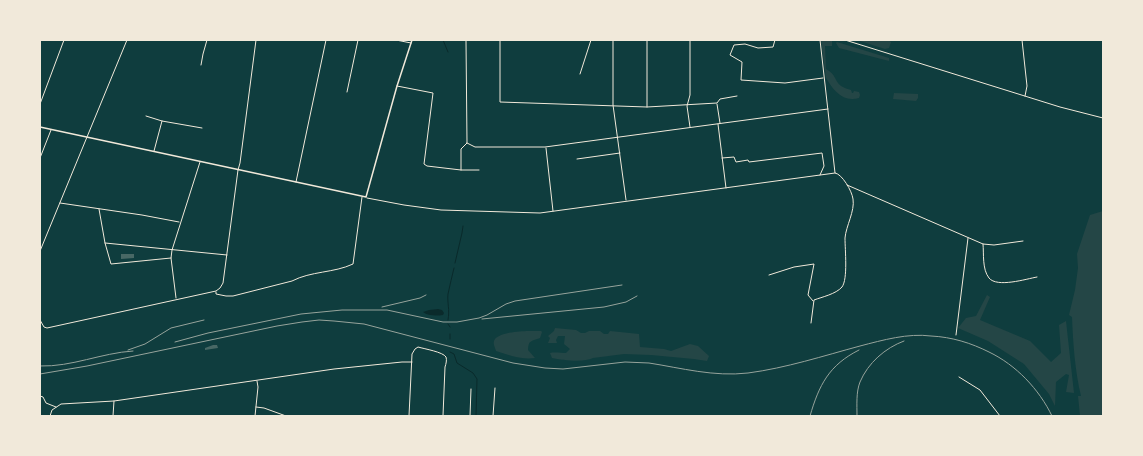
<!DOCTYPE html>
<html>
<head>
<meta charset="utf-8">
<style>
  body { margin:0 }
  #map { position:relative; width:1143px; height:456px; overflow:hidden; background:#0f3d3e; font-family:"Golos Text",sans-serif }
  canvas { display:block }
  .frame { position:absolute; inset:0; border:41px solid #f1e9da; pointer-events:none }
</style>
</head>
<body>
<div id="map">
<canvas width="1143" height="456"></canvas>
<div class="frame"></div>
</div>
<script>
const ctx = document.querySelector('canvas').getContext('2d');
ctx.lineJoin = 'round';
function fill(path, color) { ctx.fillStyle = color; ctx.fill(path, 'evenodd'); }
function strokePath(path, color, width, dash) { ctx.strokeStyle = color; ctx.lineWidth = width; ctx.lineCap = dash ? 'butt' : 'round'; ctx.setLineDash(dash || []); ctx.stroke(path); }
fill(new Path2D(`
  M821 40H826L832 41V46H825L826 69C837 75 834 81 841 86 844 88 848 89 851 90L852 93H853L854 91 859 92 860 95 859 98C843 103 833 90 826 78Z
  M857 40H888L891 42 889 48 885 49Z
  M837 42 889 58V61L839 48 836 43Z
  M894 93 918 94V98L916 101 893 99Z
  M1103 211V416H1080L1078 396H1081C1075 371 1073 343 1072 317L1069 315 1075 290 1078 268 1077 254 1090 215Z
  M987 295 990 297 980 320 1030 341 1051 362 1061 353 1059 325 1066 321 1074 393 1066 392 1069 375 1066 374 1056 382 1055 406 1049 394 1024 364 988 341 958 328 966 318 976 316Z
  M555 328 576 330 581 333H585L589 331H600L604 334H608L610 331 639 334 640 347 664 349 671 351 690 344 698 346 709 356 707 361 694 359 651 355 624 354 593 358C583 363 563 360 552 358L550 353C554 352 562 353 566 353L570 349 564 344 565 336H558L556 340 557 343H548L550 338 548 336 554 331Z
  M530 331H541L542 332 540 338C532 341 528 340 528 350L535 358C522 360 508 355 496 351 495 347 492 343 495 339 501 332 522 331 530 331Z`), '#244646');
fill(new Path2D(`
  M438 309 442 310 444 313 443 315C436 316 428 316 423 312L429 310Z`), '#0a2a2b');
strokePath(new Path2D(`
  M443 40 448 52
  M455 263 462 233 463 226
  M448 320C450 310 447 302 448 294 450 285 452 276 454 268
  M448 324 450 327
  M450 334V339
  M450 352 454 354 457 363 473 373 477 379 476 416`), '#0a2a2b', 1);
fill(new Path2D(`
  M121 254H134V258L121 259Z
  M213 345H217L218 348 205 350V348Z`), '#486865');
strokePath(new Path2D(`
  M500 40V102L647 107 717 103 720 99 737 96
  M613 40V105L626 200
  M647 40V107
  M690 40V95L687 106 690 127
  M775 40 773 47 758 48 745 44 734 45 730 55 742 62 741 80 785 83 823 78
  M845 40 1060 107 1103 118
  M1022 40 1027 86 1025 96
  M201 65 203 54 207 40
  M580 74 591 40
  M397 86 433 93 424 164 427 166 461 170H479
  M347 92 358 40
  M40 104 64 40
  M717 104 720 123
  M146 116 162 121 202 128
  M718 124 726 188
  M467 143 475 147H545L828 109
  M546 148 553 211
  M154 151 162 121
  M40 158 51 130
  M722 158 734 157 736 162 748 160 749 162 822 153 824 166 820 175
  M577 159 620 153
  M461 170V149L467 143 466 40
  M296 182 326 40
  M847 185 983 244 994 245 1023 241
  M60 203 142 215 179 222
  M99 209 105 243 111 264 171 258
  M105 243 227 255
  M983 244C984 254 982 269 989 278 997 288 1026 279 1037 277
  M769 275 794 267 814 264 808 295 813 301
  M216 292V294L226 296H233L292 281C311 271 334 273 353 264L362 197
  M176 298 171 258 172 250 200 162
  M40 320 44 327 47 328 216 291 220 288 223 283 238 170
  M811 323 814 300C822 297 836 294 842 287 848 279 845 250 845 238 846 226 855 211 853 199 852 191 842 174 835 173L820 40
  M956 335 968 238
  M959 377 980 390 1000 416
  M40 396 43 397 46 403 56 407
  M256 407 264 408 286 416
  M50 416 52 410 61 404 114 401 334 369 402 362H412
  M113 416 114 401
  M255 416 258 387 257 381
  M409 416 412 354 415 349 418 347C425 349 443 352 446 357 447 360 446 364 445 367L443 416
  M470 416 471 389
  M493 416 495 388`), '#f1e9da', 1);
strokePath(new Path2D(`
  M396 40 411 43
  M238 170 240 163 256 40
  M367 198 404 205 441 210 540 213 835 173
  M40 251 127 40`), '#f1e9da', 1);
strokePath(new Path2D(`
  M40 127 366 197 397 86 412 40`), '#f1e9da', 1.5);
strokePath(new Path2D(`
  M382 307 420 298 426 295
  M482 319 604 307 626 302 637 296
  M175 342 208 333 301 314 342 310H387L443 322H457L479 318 487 315 506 304 515 301 622 285
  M128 350 145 344 171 328 204 320
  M40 366C72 367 101 353 133 351
  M40 374 87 366 277 326 302 322 319 320 334 321 364 324 513 363 545 368 563 369 625 362 649 363C681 368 714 377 748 373 786 368 823 356 860 346 883 340 908 333 931 336 952 337 971 343 989 352 1016 365 1039 389 1052 416
  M810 416C819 385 829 365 859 350
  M857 416C857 405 856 392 860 382 868 363 885 348 904 341`), '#97a49c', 1);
</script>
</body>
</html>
